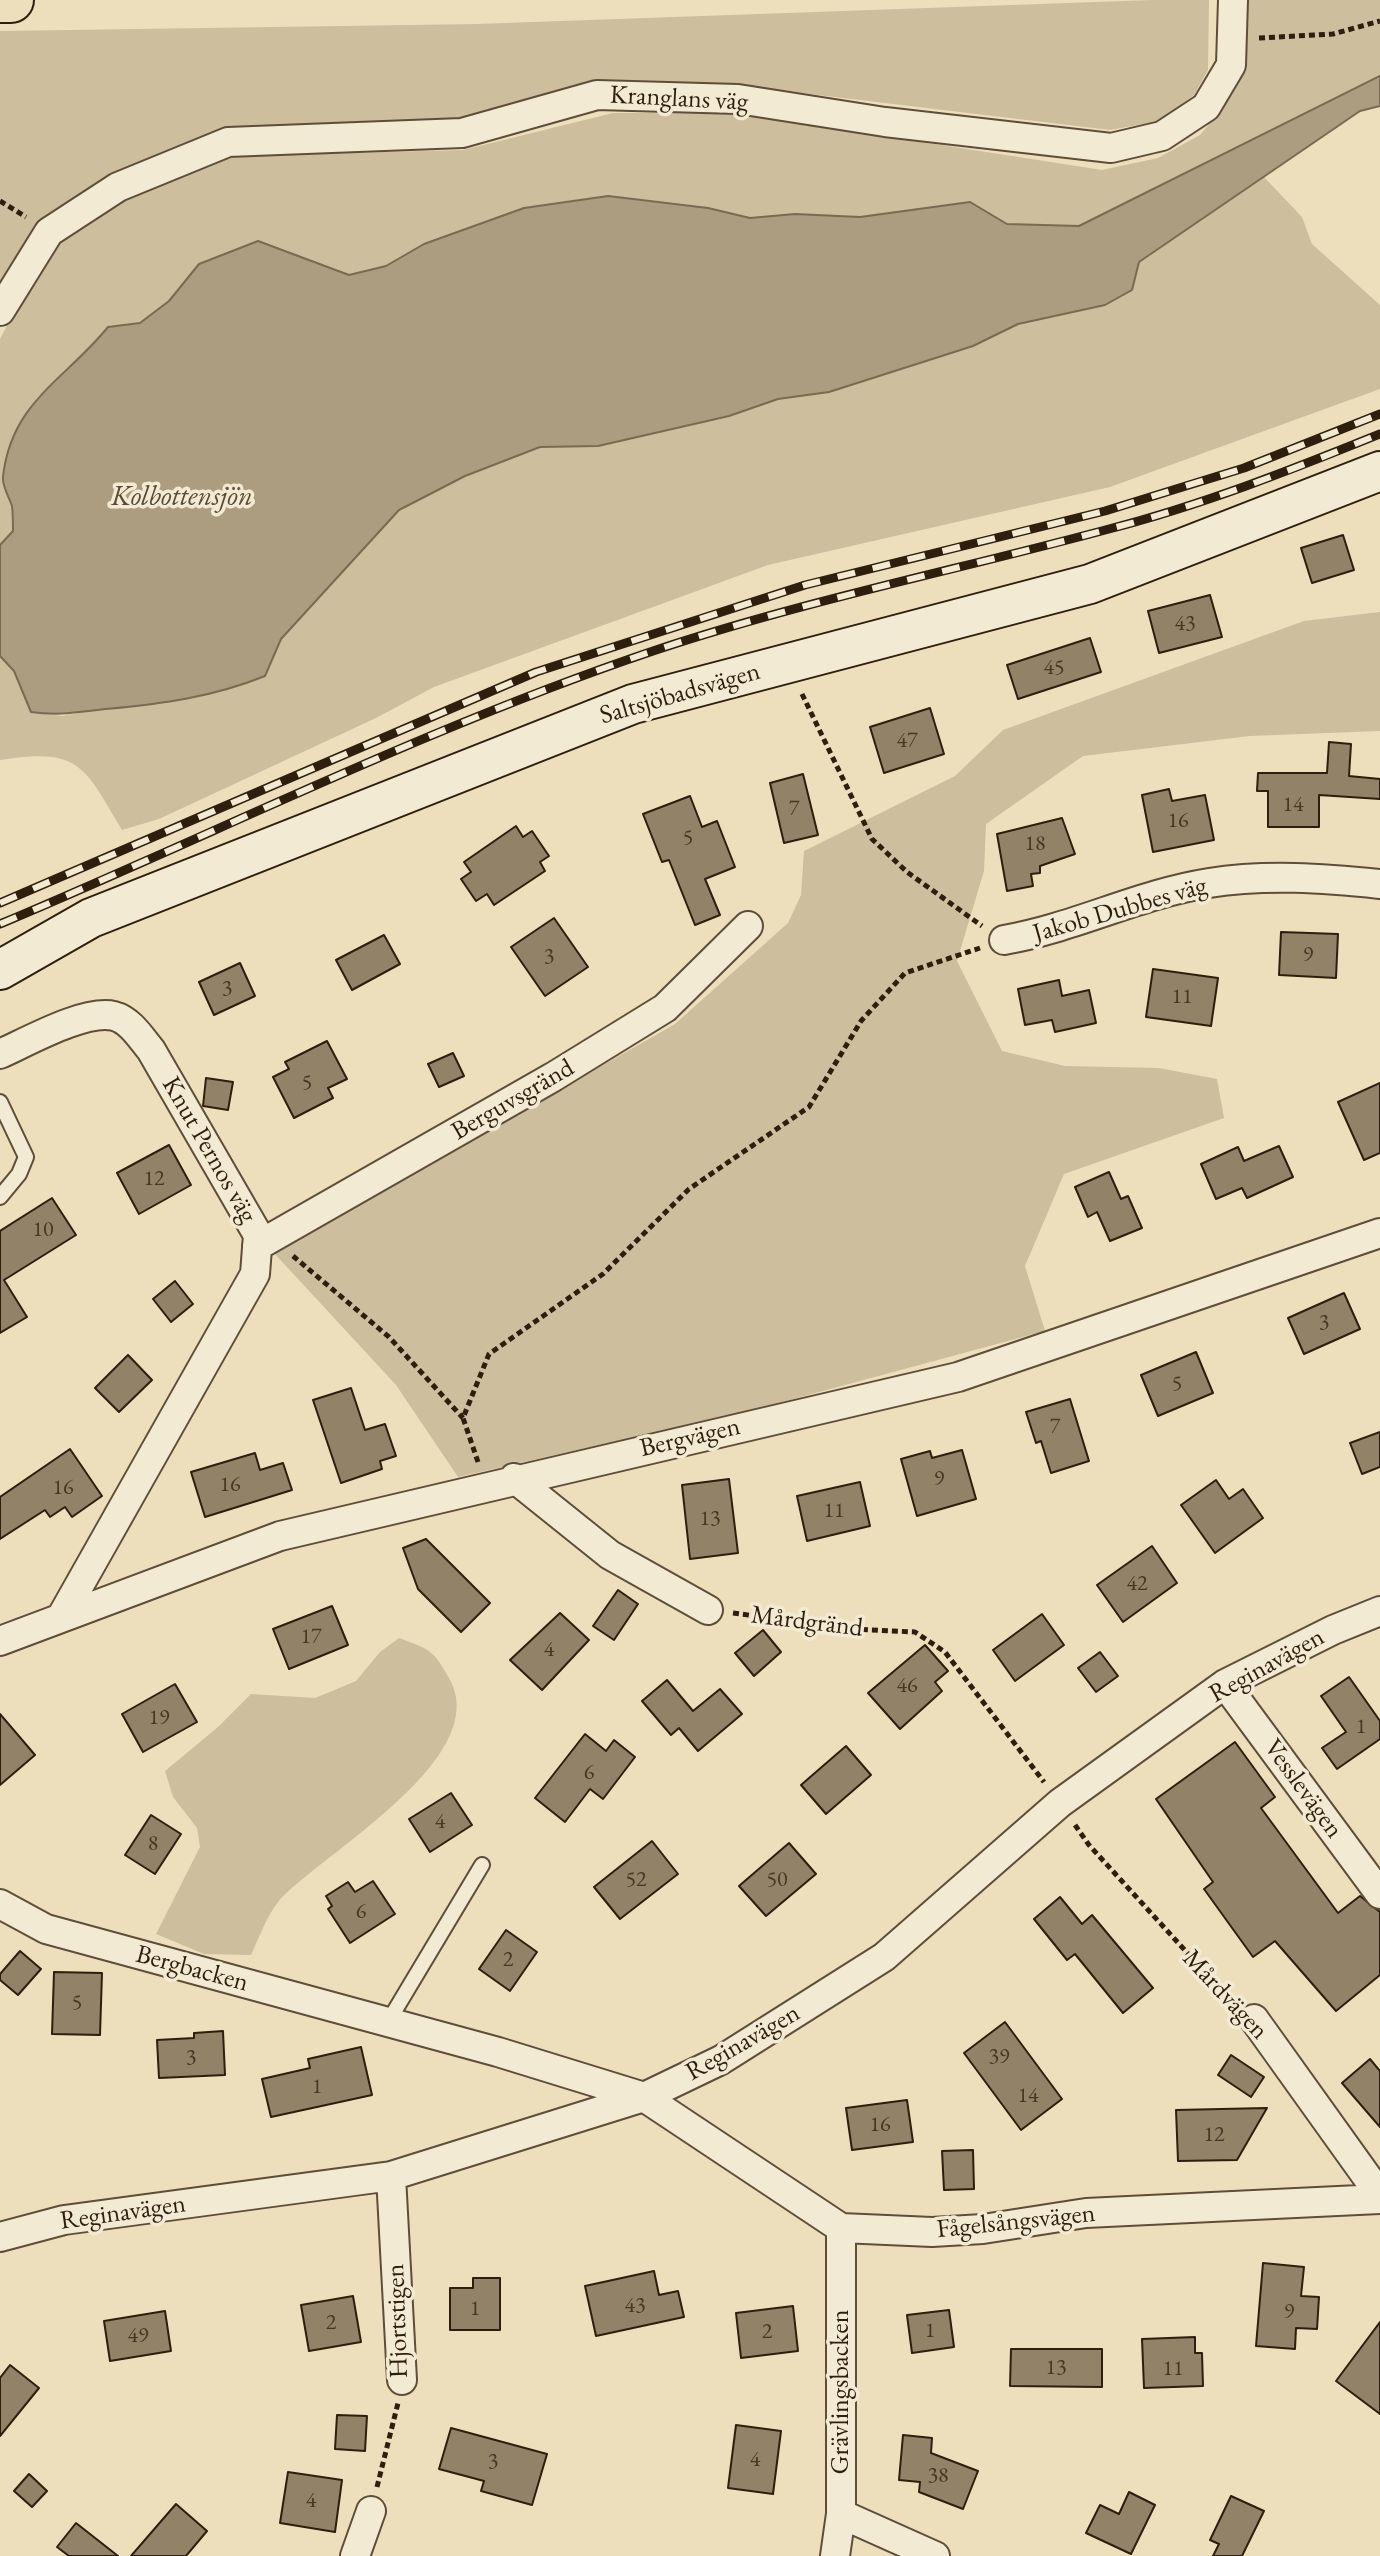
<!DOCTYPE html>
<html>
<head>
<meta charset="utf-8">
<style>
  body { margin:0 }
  canvas { display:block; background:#eddfbc }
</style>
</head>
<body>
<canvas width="1380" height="2556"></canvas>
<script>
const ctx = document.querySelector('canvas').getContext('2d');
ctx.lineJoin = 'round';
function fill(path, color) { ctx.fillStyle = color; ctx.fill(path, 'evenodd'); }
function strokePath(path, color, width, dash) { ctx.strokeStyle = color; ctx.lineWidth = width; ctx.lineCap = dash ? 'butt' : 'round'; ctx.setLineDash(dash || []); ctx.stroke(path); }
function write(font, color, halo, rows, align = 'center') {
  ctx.font = font + ' "EB Garamond",serif'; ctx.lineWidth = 7; ctx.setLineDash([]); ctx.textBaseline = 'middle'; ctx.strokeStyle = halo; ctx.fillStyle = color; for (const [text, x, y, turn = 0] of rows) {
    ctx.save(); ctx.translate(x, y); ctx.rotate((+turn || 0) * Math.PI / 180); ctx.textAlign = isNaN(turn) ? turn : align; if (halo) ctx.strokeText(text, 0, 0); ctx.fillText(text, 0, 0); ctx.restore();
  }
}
fill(new Path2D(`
  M1152 0H1209L1208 70 1194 95 1160 121 1110 130 743 86 465 121 223 131 111 174 49 218 0 283V31L477 24Z
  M1247 0H1380V76L1079 226 1007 224 970 202 860 217 795 214 750 218 708 208 608 196 524 208 424 244 386 266 349 275 258 241 199 264 169 301 140 323 108 327 88 352 37 398 12 508 13 532 0 545V339L22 297 59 239 123 196 231 156 463 150 613 113H736L1102 170 1158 158 1200 135 1226 104 1245 65Z
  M1264 177 1302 217 1312 244 1380 305V389L1110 487 768 565 434 687 376 718 159 819 122 830C84 766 80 747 0 760V656L14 671 32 712 63 716 265 676 281 639 399 510 465 476 540 447 598 446 729 416 778 399 829 392 973 346 1018 324 1105 305 1132 290 1139 263Z
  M1380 612V731L1250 736 1083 756 986 824 984 871 957 961 1002 1051 1065 1066 1159 1068 1217 1079 1224 1118 1064 1174 1025 1266 1045 1331 749 1411 458 1477 396 1385 274 1253 675 1024 788 923 801 895 804 851 955 776 1003 730 1304 621Z
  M399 1638C430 1650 432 1648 449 1678 495 1758 321 1854 279 1901 267 1915 259 1938 251 1955L204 1954 156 1934 200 1847 197 1828 173 1797 165 1771 218 1727 251 1694 315 1698 356 1681 380 1652Z`), '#cdbe9e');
const water = new Path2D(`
  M1380 76V106L1360 111 1139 262 1132 290 1105 305 1018 324 973 346 829 392 778 399 729 416 598 446 540 447 465 476 399 510 281 639 265 676C213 697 162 704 106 709 78 712 60 716 31 712L14 671 0 656V545L13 531C13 523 13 514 12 506 9 497 2 486 3 477 11 402 65 380 108 327L140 323 169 301 199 264 258 241 349 275 386 266 424 244 524 208 608 196 708 208 750 218 795 214 860 217 970 202 1007 224 1079 226Z`);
fill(water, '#ac9d80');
strokePath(water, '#7a6a52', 2);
const building = new Path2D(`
  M1343 535 1354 570 1312 583 1301 548Z
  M1210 595 1222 637 1159 653 1148 611Z
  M1090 638 1101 672 1018 699 1007 665Z
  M930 708 944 754 884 773 870 727Z
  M1329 742 1351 744 1349 776 1380 779V799L1319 795V827H1268V791H1257L1258 773H1327Z
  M803 774 818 835 784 843 770 783Z
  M1169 789 1172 801 1205 795 1214 840 1153 852 1142 795Z
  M690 796 702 827 717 821 735 867 705 879 720 915 695 925 669 860 662 862 643 814Z
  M1062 818 1075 854 1040 866V873L1031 874 1033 886 1007 891 997 834Z
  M516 826 523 837 532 831 549 856 540 862 545 871 494 905 487 894 476 901 461 879 471 872 464 862Z
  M554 918 588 967 545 996 511 947Z
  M1281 932 1338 934 1336 978 1279 975Z
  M384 935 400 964 352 990 336 960Z
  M240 963 255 996 214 1015 199 982Z
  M1153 969 1218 978 1211 1026 1146 1017Z
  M1059 980 1062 996 1089 990 1096 1023 1055 1032 1052 1020 1025 1025 1018 989Z
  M327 1041 347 1079 328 1088 333 1098 294 1118 273 1077 289 1069 285 1062Z
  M453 1053 464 1076 439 1087 428 1064Z
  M206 1078 233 1082 228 1110 203 1106Z
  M1380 1083V1153L1364 1160 1338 1102Z
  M169 1145 191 1185 139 1214 117 1173Z
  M1279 1146 1293 1177 1247 1198 1242 1188 1216 1199 1201 1164 1238 1147 1244 1161Z
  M1109 1172 1121 1199 1128 1196 1142 1228 1110 1241 1097 1212 1088 1217 1075 1187Z
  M52 1198 76 1235 4 1280 27 1317 0 1333V1231Z
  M175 1281 193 1304 171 1322 153 1299Z
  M1344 1293 1360 1329 1304 1354 1288 1318Z
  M1196 1352 1213 1393 1158 1416 1141 1375Z
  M128 1355 152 1380 119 1412 95 1388Z
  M351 1388 365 1430 385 1424 396 1456 380 1461 382 1469 341 1483 313 1400Z
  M1070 1399 1089 1461 1051 1473 1041 1441 1036 1443 1026 1412Z
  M1380 1432V1467L1362 1474 1350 1443Z
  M70 1449 102 1496 72 1517 65 1507 50 1517 45 1510 0 1539V1497Z
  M962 1450 976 1499 917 1516 901 1459 930 1451 932 1458Z
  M255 1453 260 1470 283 1463 292 1490 205 1517 191 1472Z
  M729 1479 738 1553 690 1559 682 1485Z
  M1216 1480 1229 1499 1243 1489 1263 1518 1215 1553 1181 1505Z
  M860 1482 870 1526 807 1541 797 1496Z
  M426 1539 490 1603 461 1632 418 1589 403 1548Z
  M1152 1546 1177 1583 1123 1622 1097 1585Z
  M618 1590 638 1604 614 1640 593 1626Z
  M332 1606 348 1645 289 1669 273 1629Z
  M560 1613 589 1640 542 1690 510 1660Z
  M1042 1614 1064 1645 1015 1681 993 1650Z
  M763 1630 781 1652 754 1676 735 1653Z
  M925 1645 948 1671 935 1682 942 1691 900 1729 868 1693Z
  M1100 1652 1118 1676 1096 1692 1078 1668Z
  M1349 1677 1380 1721V1739L1337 1769 1322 1748 1346 1732 1321 1696Z
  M667 1680 693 1711 720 1689 742 1714 698 1751 679 1728 671 1735 642 1701Z
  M175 1684 197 1722 143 1752 122 1714Z
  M0 1714 35 1755 0 1785Z
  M585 1734 606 1751 614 1740 635 1757 603 1799 590 1789 565 1822 535 1798Z
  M1235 1742 1275 1797 1261 1808 1338 1913 1360 1896 1380 1912V1975L1336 2011 1275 1941 1253 1957 1204 1889 1213 1882 1156 1799Z
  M846 1746 871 1775 826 1814 801 1785Z
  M451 1793 472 1825 430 1852 409 1819Z
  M151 1815 181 1834 155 1874 125 1855Z
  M652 1841 678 1874 620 1919 594 1887Z
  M789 1843 816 1874 766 1916 739 1886Z
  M373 1881 395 1914 350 1943 328 1909 332 1906 326 1896 348 1882 355 1892Z
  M1060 1897 1082 1924 1092 1915 1153 1988 1123 2013 1075 1954 1067 1960 1034 1919Z
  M506 1930 537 1952 510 1991 479 1969Z
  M20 1951 41 1969 18 1995 0 1980V1974Z
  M54 1972 102 1973 100 2035 52 2034Z
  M1005 2022 1062 2099 1021 2130 964 2053Z
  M223 2031 225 2075 159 2078 157 2040 194 2038V2033Z
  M361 2047 372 2095 271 2117 262 2079 310 2068 308 2059Z
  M1231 2055 1264 2077 1251 2097 1218 2075Z
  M1370 2059 1380 2071V2127L1342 2083Z
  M907 2100 913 2142 852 2150 846 2108Z
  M1267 2108 1237 2160 1178 2161 1176 2110Z
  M973 2150 974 2189 944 2190 942 2151Z
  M1263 2263 1304 2267 1301 2296 1319 2297 1317 2329 1296 2328 1295 2349 1256 2346Z
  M654 2271 659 2295 678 2291 684 2317 596 2336 585 2286Z
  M473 2278H500V2330H450V2288H473Z
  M353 2296 361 2342 309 2351 301 2305Z
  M793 2306 798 2351 741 2358 736 2313Z
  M949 2310 954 2347 912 2353 907 2315Z
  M165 2311 171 2351 110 2361 104 2321Z
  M1380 2322V2414L1336 2381Z
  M1195 2337V2353H1202L1203 2386 1144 2388 1142 2339Z
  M1011 2349H1102V2387L1010 2386Z
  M10 2365 39 2388 0 2436V2378Z
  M337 2415 367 2416 365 2451 335 2449Z
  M736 2425 781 2431 773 2494 728 2488Z
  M451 2428 547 2454 532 2505 481 2491 484 2481 439 2469Z
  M903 2435 932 2438 931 2453 978 2471 963 2509 919 2492 920 2482 899 2480Z
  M288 2472 342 2480 335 2532 280 2523Z
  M29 2474 47 2491 32 2507 14 2491Z
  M1129 2492 1155 2505 1131 2554 1086 2533 1100 2505 1119 2514Z
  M1231 2496 1264 2511 1242 2556H1213L1219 2544 1210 2540Z
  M176 2504 207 2531 186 2556H131Z
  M76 2523 118 2556H69L57 2547Z`);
fill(building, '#918268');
strokePath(building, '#2e1e0d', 2);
const lane = new Path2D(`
  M0 1102 26 1157 19 1174 0 1197
  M388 2022 482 1865`);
const street = new Path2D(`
  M0 311 49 232 118 187 228 142 462 133 597 95 738 99 885 122 1111 148 1162 136 1206 107 1231 65 1233 0
  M1004 940C1074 928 1139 894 1209 883 1265 874 1324 878 1380 884
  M0 1054C27 1042 85 1009 114 1016 130 1020 141 1038 151 1050L258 1235 255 1274 63 1614
  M257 1246 553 1077 665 1008 748 926
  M514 1478 610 1555 708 1610
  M0 1641 280 1536 958 1377 1380 1233
  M1225 1684 1380 1894
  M0 1904 46 1929 498 2052 644 2097 841 2228 932 2232 983 2229 1086 2213 1380 2199
  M1254 2019 1380 2195
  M391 2176 402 2380
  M0 2237 64 2220 391 2176 644 2097 721 2060 884 1957 1060 1803 1225 1684 1333 1630 1380 1611
  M841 2514 935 2556
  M355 2556 371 2511
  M835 2556 841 2514V2228`);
const secondary = new Path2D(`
  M0 970 91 918 633 704 1090 584 1380 471`);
const highway = new Path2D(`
  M0 0H11`);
strokePath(lane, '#5e4e39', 18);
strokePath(street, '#5e4e39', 32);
strokePath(secondary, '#2e1e0d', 42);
strokePath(highway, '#2e1e0d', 48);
strokePath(new Path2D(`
  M1259 38 1333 34 1380 21
  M0 201 26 217
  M802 694 872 839 907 872 982 926
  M293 1256 389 1337 463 1418
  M478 1462 463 1418 489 1354 603 1274 689 1189 809 1107 861 1021 905 973 980 948
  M733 1613 852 1629 915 1632 945 1652 1044 1782
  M1075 1825 1089 1845 1233 2003
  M377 2487 398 2403`), '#2e1e0d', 5, [6, 4]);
strokePath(lane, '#f3ead3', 14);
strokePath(street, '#f3ead3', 28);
strokePath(secondary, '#f3ead3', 38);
strokePath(highway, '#eddfbc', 44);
const rail = new Path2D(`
  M0 903 536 672 805 585 1105 511 1244 468 1380 414
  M0 924C217 833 430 726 653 651 803 601 957 570 1109 529 1202 505 1291 470 1380 434`);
strokePath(rail, '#2e1e0d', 9);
strokePath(rail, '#f3ead3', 6, [18]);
write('22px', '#473724', null, [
  ["43",1185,624],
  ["45",1054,668],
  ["47",907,741],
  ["14",1293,805],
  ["7",794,809],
  ["16",1178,821],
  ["5",688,838],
  ["18",1035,844],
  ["9",1308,955],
  ["3",549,957],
  ["3",227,989],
  ["11",1182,997],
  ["5",307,1083],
  ["12",154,1179],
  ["10",43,1230],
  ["3",1324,1323],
  ["5",1177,1384],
  ["7",1055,1427],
  ["9",939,1479],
  ["16",230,1485],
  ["16",63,1488],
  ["11",834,1511],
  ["13",710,1519],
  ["42",1137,1584],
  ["17",311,1637],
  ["4",549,1650],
  ["46",907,1686],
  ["19",159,1718],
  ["1",1361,1727],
  ["6",589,1773],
  ["4",440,1822],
  ["8",153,1844],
  ["52",636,1880],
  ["50",777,1880],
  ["6",361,1912],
  ["2",508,1960],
  ["5",77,2003],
  ["39",999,2057],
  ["3",191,2058],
  ["1",317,2087],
  ["14",1028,2096],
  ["16",880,2125],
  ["12",1214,2135],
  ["43",635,2306],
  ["1",475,2309],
  ["9",1289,2312],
  ["2",331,2323],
  ["1",930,2331],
  ["2",767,2332],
  ["49",138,2336],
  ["13",1056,2368],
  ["11",1173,2369],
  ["4",755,2460],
  ["3",493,2462],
  ["38",938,2476],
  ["4",311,2501]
]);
write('26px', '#2e1e0d', '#f3ead3', [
  ["Kranglans väg",679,99,3],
  ["Saltsjöbadsvägen",680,694,-16],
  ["Jakob Dubbes väg",1120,910,-16],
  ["Berguvsgränd",513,1100,-30],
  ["Knut Pernos väg",209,1150,60],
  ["Bergvägen",690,1438,-13],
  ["Mårdgränd",807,1622,7],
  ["Reginavägen",1267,1666,-29],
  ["Vesslevägen",1303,1789,54],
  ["Bergbacken",192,1969,15],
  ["Mårdvägen",1225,1995,47],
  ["Reginavägen",743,2043,-30],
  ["Reginavägen",123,2213,-8],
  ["Fågelsångsvägen",1016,2222,-6],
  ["Hjortstigen",398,2321,-92],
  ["Grävlingsbacken",841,2392,-90]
]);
write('italic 28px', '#5a4a35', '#f3ead3', [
  ["Kolbottensjön",182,497]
]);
</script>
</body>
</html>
